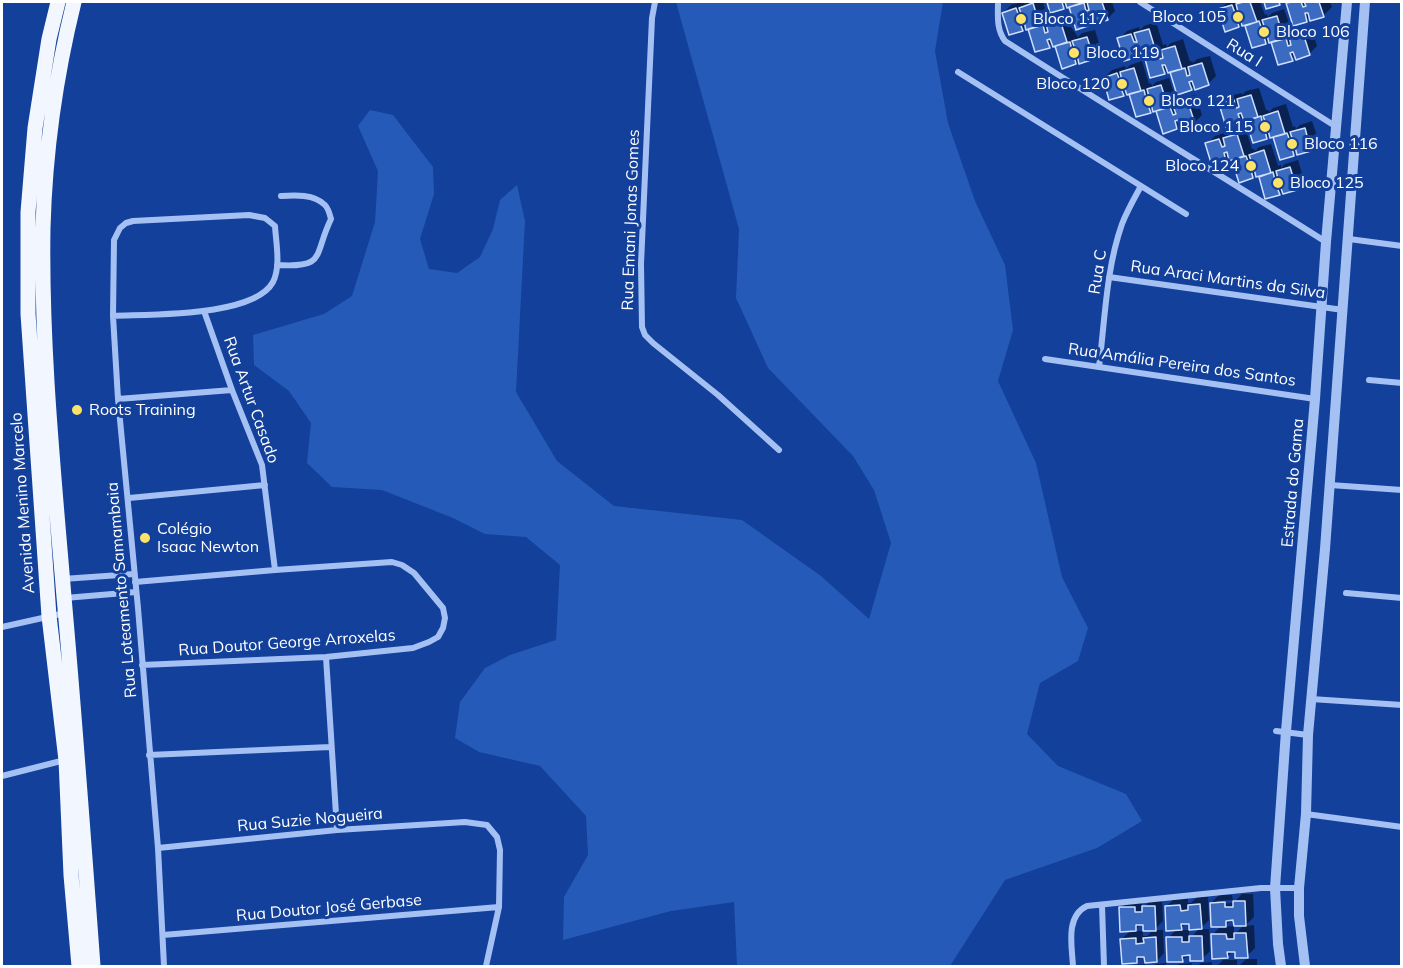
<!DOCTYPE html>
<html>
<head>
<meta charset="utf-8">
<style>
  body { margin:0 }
  #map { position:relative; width:1403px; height:968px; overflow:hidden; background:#12409a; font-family:Mulish,sans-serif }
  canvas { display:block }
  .frame { position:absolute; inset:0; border:3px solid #fff; pointer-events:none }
</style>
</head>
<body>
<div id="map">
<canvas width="1403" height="968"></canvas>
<div class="frame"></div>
</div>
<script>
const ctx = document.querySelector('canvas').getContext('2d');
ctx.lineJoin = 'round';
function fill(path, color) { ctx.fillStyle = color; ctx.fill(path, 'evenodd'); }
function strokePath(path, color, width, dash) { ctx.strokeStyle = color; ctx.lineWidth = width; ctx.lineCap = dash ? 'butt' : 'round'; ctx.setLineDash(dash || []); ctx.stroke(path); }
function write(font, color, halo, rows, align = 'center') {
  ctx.font = font + ' Mulish,sans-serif'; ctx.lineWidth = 6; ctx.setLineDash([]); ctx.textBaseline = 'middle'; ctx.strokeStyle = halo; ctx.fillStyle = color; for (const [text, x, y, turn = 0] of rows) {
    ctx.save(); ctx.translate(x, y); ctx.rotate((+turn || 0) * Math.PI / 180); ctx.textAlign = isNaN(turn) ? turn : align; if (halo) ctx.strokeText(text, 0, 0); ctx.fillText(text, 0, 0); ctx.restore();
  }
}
fill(new Path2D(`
  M676 2H943L935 51 948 123 975 201 1005 265 1013 330 998 381 1036 463 1062 577 1088 628 1078 661 1040 683 1027 734 1058 766 1126 794 1142 821 1097 848 1005 880 950 966H737L734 902 671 911 563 940 564 897 588 855 586 816 540 766 479 752 455 738 460 702 485 668 510 655 556 640 560 565 526 537 485 534 453 518 382 490 332 487 307 463 311 423 289 391 254 365 253 335 324 314 352 296 375 222 378 171 358 126 370 110 393 115 433 167 434 194 420 239 429 269 457 273 480 257 493 229 500 200 517 185 525 221 516 392 557 461 614 506 742 520 821 576 869 619 891 543 874 490 853 456 768 368 736 298 739 229Z`), '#255ab9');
fill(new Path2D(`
  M1023 2 1025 4 1027 2H1043L1048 19 1051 18V21L1055 17 1068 13 1071 27 1078 37 1082 33 1095 30 1101 50 1093 58 1080 59 1076 63 1056 44 1053 42 1049 46 1026 26 1022 30 1003 13 1011 5Z
  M1048 2H1112L1115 11 1107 19 1094 20 1090 24 1074 14 1067 3 1063 7 1051 11Z
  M1228 2H1260L1265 15 1267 14 1268 17 1272 13 1284 9 1292 32 1294 31V34L1298 30 1311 26 1317 46 1309 54 1296 55 1292 59 1276 49 1269 39 1265 43 1253 46 1246 24 1243 22 1239 26 1220 9Z
  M1284 2H1330L1332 7 1324 15 1311 19 1310 16 1306 20 1290 10 1287 2Z
  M1156 22 1163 45 1166 44 1167 47 1171 43 1183 39 1190 62 1192 61 1193 63 1197 59 1210 56 1216 76 1208 84 1195 85 1191 89 1171 70 1168 68 1164 72 1145 53 1141 51 1137 55 1119 39 1127 31 1139 27 1140 30 1144 26ZM1135 41 1138 53H1135L1132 42Z
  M1142 61 1149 84 1151 83 1152 86 1156 82 1169 78 1176 100H1178L1179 102 1183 98 1196 95 1202 115 1194 123 1180 124 1176 128 1160 118 1157 109 1154 107 1150 111 1130 92 1127 91 1123 95 1104 78 1112 70 1125 66 1126 69 1130 65Z
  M1259 88 1266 110H1268L1269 112 1273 108 1286 104 1293 127 1295 126 1296 129 1300 125 1312 121 1319 142 1311 149 1298 153 1297 150 1293 154 1271 134 1267 138 1254 142 1247 119 1244 117 1240 121 1221 104 1229 96 1242 93V95L1246 91Z
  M1245 127 1252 149H1254L1255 151 1259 147 1271 144 1278 166 1281 165V168L1285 164 1298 160 1304 181 1296 188 1283 190 1279 194 1263 183 1259 175 1256 173 1252 177 1240 181 1233 158 1230 156 1226 160 1207 144 1215 136 1227 132 1228 135 1232 130Z
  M1242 894H1253L1254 917 1245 926 1254 925 1255 948 1247 956 1233 951 1227 957 1212 935 1222 925 1211 903 1219 895H1232L1233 900H1236ZM1232 900 1233 903 1217 904V901ZM1232 919 1245 924 1237 932H1234V926L1224 927Z
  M1197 897H1208L1209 920 1200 929H1209L1210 951 1202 959 1191 954 1182 960 1168 938 1177 929 1167 906 1174 899 1188 898V903H1191ZM1187 922 1200 928 1193 935H1189V930H1179Z
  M1162 898 1163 921 1154 930H1163L1164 953 1157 961 1143 955 1136 962 1122 939 1131 930 1121 908 1129 900 1142 899V905H1146L1152 899ZM1142 923 1154 929 1147 936H1143V931H1134Z
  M1246 959H1257V966H1217L1223 960H1237V965H1240Z
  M1212 962V966H1197L1201 963Z
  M1166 963V966H1153L1156 964Z
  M1192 963V966H1176L1179 964Z
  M1146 964V966H1131L1133 965Z`), '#0007');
const building = new Path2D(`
  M1047 2H1062L1064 9 1050 13Z
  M1065 2H1081V3L1067 8Z
  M1087 2H1102L1108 20 1094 24 1091 16 1088 17 1091 25 1076 30 1069 7 1084 3 1086 11 1089 10Z
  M1243 2H1250L1257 22 1242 26 1240 18 1237 19 1239 27 1225 32 1218 9 1232 5 1235 13 1238 12 1236 4Z
  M1264 2H1279L1280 5 1266 9Z
  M1292 2H1301L1303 7 1306 6 1304 2H1319L1324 17 1310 21 1308 13H1305L1307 22 1293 26 1286 3Z
  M1033 3 1040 26 1026 30 1024 22 1020 23 1023 31 1009 35 1002 13 1016 8 1019 16H1022L1019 8Z
  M1277 16 1284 39 1269 43 1267 35 1264 36 1266 44 1252 48 1245 26 1259 21 1262 29H1265L1262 20Z
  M1060 20 1067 42 1053 47 1050 39 1047 40 1050 48 1035 52 1028 29 1043 25 1045 33 1048 32 1046 24Z
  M1149 29 1156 52 1141 56 1139 48 1136 49 1138 57 1124 61 1117 38 1131 34 1134 42H1137L1134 33Z
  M1303 33 1310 55 1296 60 1293 52 1290 53 1293 61 1278 65 1271 42 1286 38 1288 46 1291 45 1289 37Z
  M1087 37 1094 59 1079 64 1077 55 1074 56 1076 64 1062 69 1055 46 1070 42 1072 50 1075 49 1072 41Z
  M1175 46 1182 69 1168 73 1165 65H1162L1165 74 1150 78 1144 55 1158 51 1160 59 1163 58 1161 50Z
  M1202 63 1209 85 1195 90 1192 81 1189 82 1192 90 1177 95 1170 72 1185 68 1187 76 1190 75 1188 67Z
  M1134 68 1141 91 1127 95 1124 87 1121 88 1124 96 1109 100 1103 78 1117 73 1120 81H1122L1120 72Z
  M1161 85 1168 107 1153 112 1151 104 1148 105 1151 113 1136 117 1129 94 1144 90 1146 98 1149 97 1147 89Z
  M1251 95 1258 117 1244 121 1241 113 1238 114 1241 122 1226 127 1219 104 1234 100 1236 108 1239 107 1237 99Z
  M1188 102 1195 124 1180 128 1178 120 1175 121 1177 129 1163 134 1156 111 1170 107 1173 115 1176 114 1173 106Z
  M1278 111 1285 134 1270 138 1268 130 1265 131 1267 139 1253 143 1246 121 1261 116 1263 125 1266 124 1263 116Z
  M1305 128 1311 151 1297 155 1295 147 1292 148 1294 156 1280 160 1273 137 1287 133 1290 141H1293L1290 132Z
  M1237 134 1244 156 1229 161 1227 152 1224 153 1226 161 1212 166 1205 143 1219 139 1222 147 1225 146 1223 138Z
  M1264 150 1271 173 1256 177 1254 169 1251 170 1253 178 1239 183 1232 160 1246 156 1249 164 1252 163 1249 155Z
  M1290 167 1297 190 1283 194 1280 186 1277 187 1280 195 1265 199 1259 177 1273 172 1275 180 1278 179 1276 171Z
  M1233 901H1245L1246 926H1234L1233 920 1226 921V927H1211L1210 903 1225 902V907H1233Z
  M1200 904 1202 929 1189 930V924H1181L1182 930 1166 931 1165 906 1180 905 1181 911 1188 910V905Z
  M1142 906H1155L1156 931H1143V925H1136V931L1120 932 1119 907H1135V912H1142Z
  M1234 933H1246L1248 958H1235V952H1227L1228 958 1212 959 1211 934H1226L1227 939H1234Z
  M1189 936H1202L1203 961H1190V955L1182 956 1183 962H1167L1166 937H1182V942H1189Z
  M1156 937 1157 962 1145 963 1144 957H1137V963L1122 964 1120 939 1136 938V944L1144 943 1143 938Z`);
fill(building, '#3b6ac1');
strokePath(building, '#cedffe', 1.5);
strokePath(new Path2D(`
  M655 2 652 18 641 264 642 327 645 335 653 343 718 395 779 450
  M998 2C998 15 996 29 1005 41 1111 109 1219 174 1326 242
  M1140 2 1335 126
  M958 72 1186 214
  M1349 239 1402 246
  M277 265C327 268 313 256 331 219 330 215 328 208 325 205 314 194 295 195 281 196
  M1109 277 1343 310
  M204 311 232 390 262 465 275 570
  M113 316C150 314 254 317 273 282 281 266 276 243 275 226L265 218 249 215 133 221 126 223 120 228 114 240 113 316 118 399 138 608 158 848 164 966
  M1045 359 1315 399
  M1099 367C1105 320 1106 269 1122 224 1127 211 1134 199 1141 186
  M1369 380 1402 383
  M118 399 232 390
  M1330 485 1402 490
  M129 498 265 485
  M63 579 134 574
  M135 582 275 570 392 562 402 565 414 573 443 608 445 618 443 628 438 637 429 642 413 648 326 657 142 665
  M1346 593 1402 598
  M65 598 136 592
  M2 627 65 613
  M326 657 337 830
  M1311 699 1402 705
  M1276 731 1308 735
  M149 755 330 747
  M2 776 65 760
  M1306 814 1402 827
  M158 848 337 830 465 822 487 825 497 837 500 850 499 907 486 966
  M1102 905 1104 966
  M163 935 499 907
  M1073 966C1072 947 1065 916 1087 906L1261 888H1299`), '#a5c1f4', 6);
strokePath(new Path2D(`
  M1281 966 1278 944 1275 888 1286 731 1315 399 1326 242 1347 2
  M1305 966 1299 916V888L1306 814 1308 735 1325 549 1365 2`), '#a5c1f4', 10);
strokePath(new Path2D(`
  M58 2 49 39 35 128 28 212V314L49 616 66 760 71 875 79 966
  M74 2C56 75 45 152 43 228 41 351 54 475 64 597 75 720 84 843 93 966`), '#f2f6ff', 15);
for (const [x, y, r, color] of [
  [1238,17,6,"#ffe268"],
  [1021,19,6,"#ffe268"],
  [1264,32,6,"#ffe268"],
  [1074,53,6,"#ffe268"],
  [1122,84,6,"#ffe268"],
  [1149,101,6,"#ffe268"],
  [1265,127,6,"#ffe268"],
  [1292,144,6,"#ffe268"],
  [1251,166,6,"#ffe268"],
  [1278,183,6,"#ffe268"],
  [77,410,6,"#ffe268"],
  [145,538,6,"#ffe268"]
]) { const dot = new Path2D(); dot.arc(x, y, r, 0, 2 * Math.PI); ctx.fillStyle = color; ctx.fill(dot); strokePath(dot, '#12409a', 2); }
write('16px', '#fff', '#12409a', [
  ["Bloco 105",1226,17,"right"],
  ["Bloco 117",1033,19],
  ["Bloco 106",1276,32],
  ["Bloco 119",1086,53],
  ["Bloco 120",1110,84,"right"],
  ["Bloco 121",1161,101],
  ["Bloco 115",1253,127,"right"],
  ["Bloco 116",1304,144],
  ["Bloco 124",1239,166,"right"],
  ["Bloco 125",1290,183],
  ["Roots Training",89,410],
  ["Colégio",157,529],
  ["Isaac Newton",157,547]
], 'left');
write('16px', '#fff', '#12409a', [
  ["Rua I",1244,53,32],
  ["Rua Emani Jonas Gomes",631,220,-88],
  ["Rua C",1098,272,-81],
  ["Rua Araci Martins da Silva",1228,280,8],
  ["Rua Amália Pereira dos Santos",1182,365,8],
  ["Rua Artur Casado",251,400,70],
  ["Estrada do Gama",1293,483,-85],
  ["Avenida Menino Marcelo",23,503,-94],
  ["Rua Loteamento Samambaia",122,590,-95],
  ["Rua Doutor George Arroxelas",287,643,-4],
  ["Rua Suzie Nogueira",310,820,-5],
  ["Rua Doutor José Gerbase",329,908,-5]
]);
</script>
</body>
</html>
